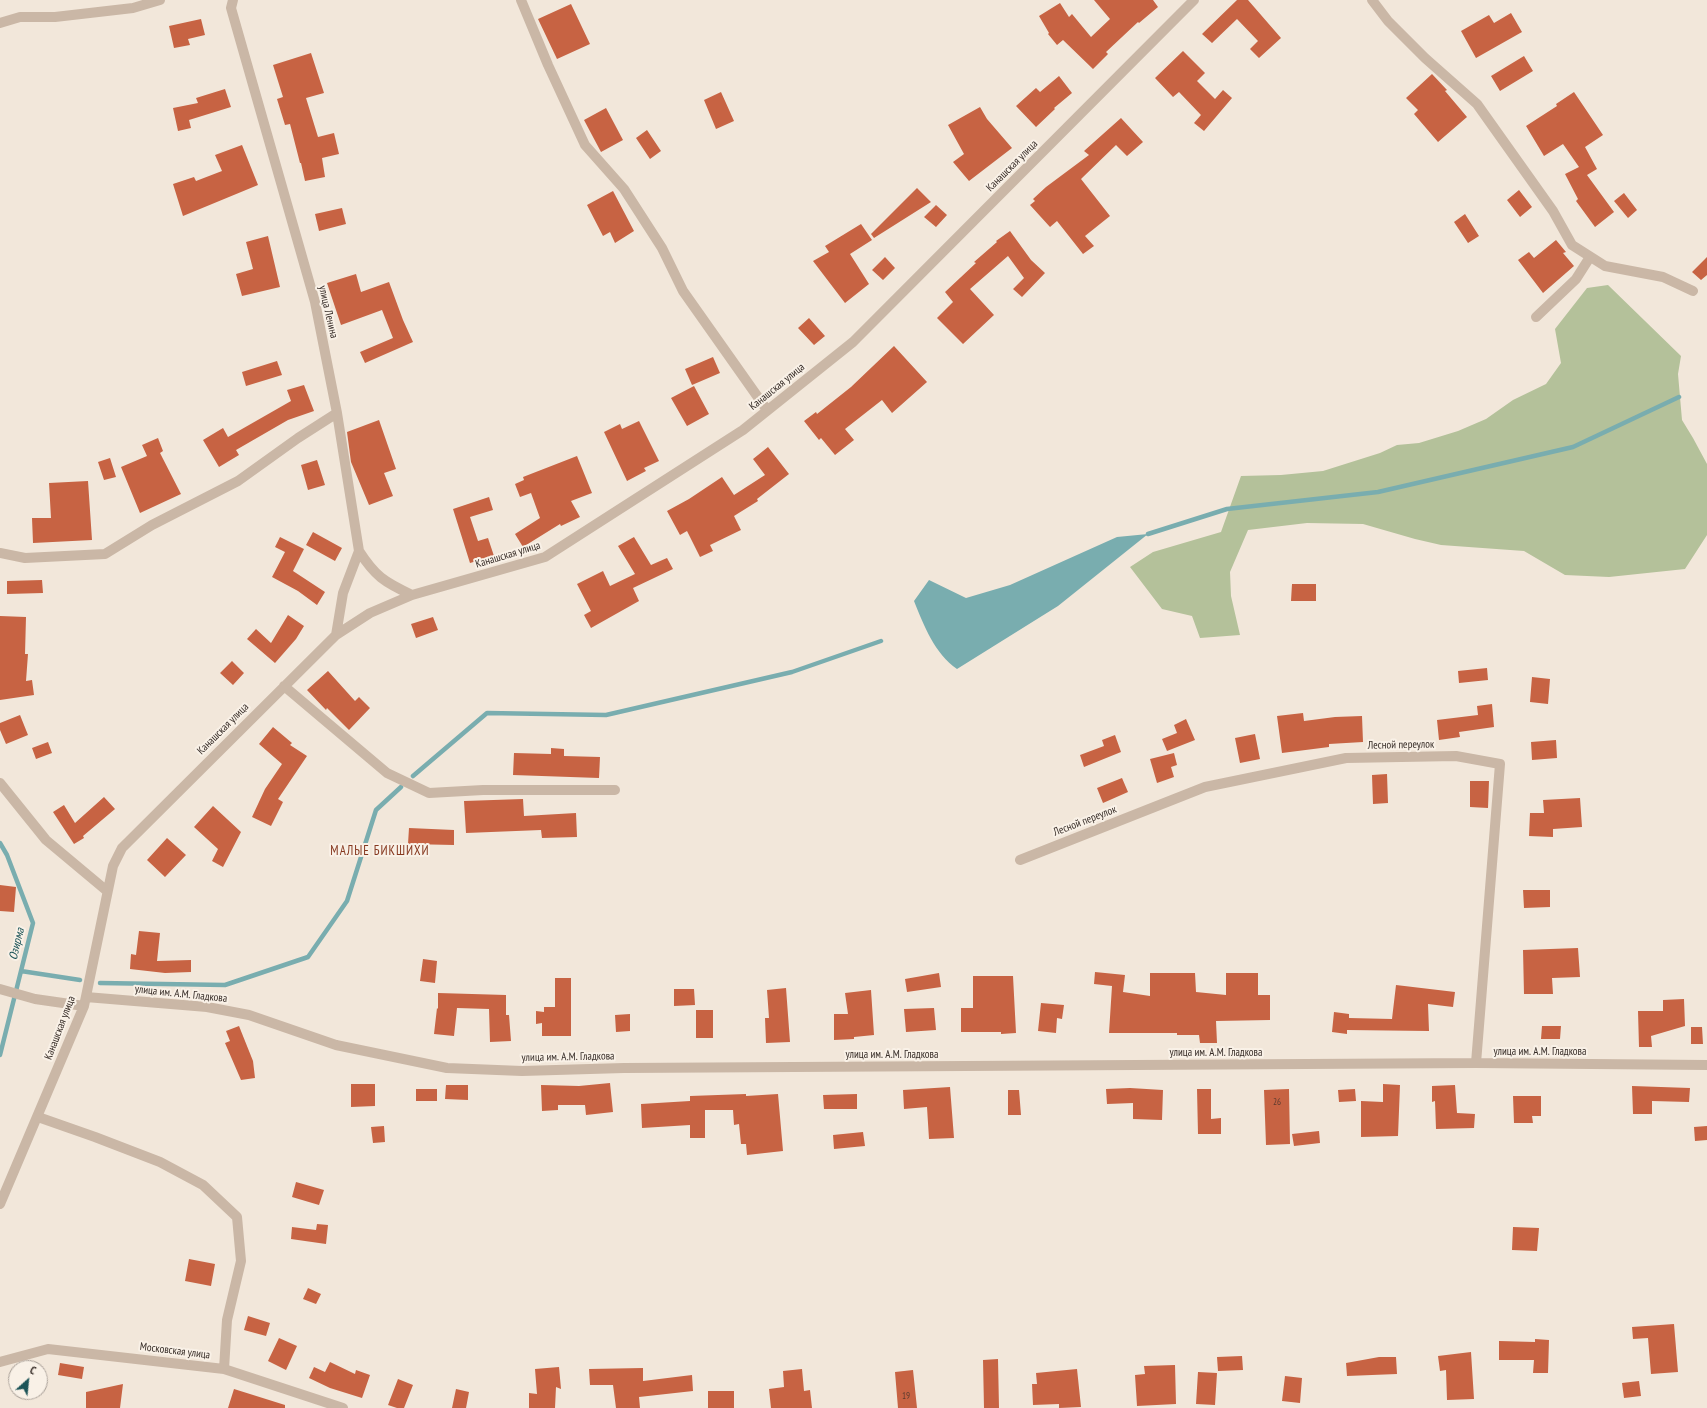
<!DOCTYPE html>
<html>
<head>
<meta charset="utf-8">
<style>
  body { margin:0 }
  #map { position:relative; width:1707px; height:1408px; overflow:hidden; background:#f2e7da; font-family:"PT Sans Narrow",sans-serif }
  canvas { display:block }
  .north { position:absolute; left:8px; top:1360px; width:40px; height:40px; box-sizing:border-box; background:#f9f1e7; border:1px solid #aba29a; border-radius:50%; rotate:27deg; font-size:11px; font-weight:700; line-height:16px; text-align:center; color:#362c27 }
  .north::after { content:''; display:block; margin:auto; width:14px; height:18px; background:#1c5458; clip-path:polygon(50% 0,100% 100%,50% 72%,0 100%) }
</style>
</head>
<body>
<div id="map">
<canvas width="1707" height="1408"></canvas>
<div class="north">С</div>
</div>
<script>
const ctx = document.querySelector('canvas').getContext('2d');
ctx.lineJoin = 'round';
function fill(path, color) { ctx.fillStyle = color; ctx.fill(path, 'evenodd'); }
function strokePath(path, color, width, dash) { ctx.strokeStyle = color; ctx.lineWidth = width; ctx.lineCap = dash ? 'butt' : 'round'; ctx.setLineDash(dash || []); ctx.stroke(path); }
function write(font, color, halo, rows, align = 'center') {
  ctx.font = font + ' "PT Sans Narrow",sans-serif'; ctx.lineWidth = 4; ctx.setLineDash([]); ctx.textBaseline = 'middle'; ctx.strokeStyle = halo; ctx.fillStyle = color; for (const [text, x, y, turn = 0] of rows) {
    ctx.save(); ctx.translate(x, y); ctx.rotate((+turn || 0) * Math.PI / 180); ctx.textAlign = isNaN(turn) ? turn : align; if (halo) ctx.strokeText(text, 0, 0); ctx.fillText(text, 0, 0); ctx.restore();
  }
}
fill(new Path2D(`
  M1608 285 1681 356 1678 374 1682 420 1693 438 1707 464V535L1685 569 1609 577 1565 575 1524 551 1441 545 1415 539 1363 524 1307 523 1248 530 1230 572 1231 596 1240 635 1200 638 1192 616 1162 609 1130 567 1153 552 1221 532 1241 476 1281 475 1323 471 1380 453 1397 445 1419 443 1458 431 1486 419 1513 400 1546 384 1561 363 1555 329 1587 288Z`), '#b4c19a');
fill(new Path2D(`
  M1148 534 1058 606 957 669C935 654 924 626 914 601L929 580 966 598 1010 585 1117 537Z`), '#79adaf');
strokePath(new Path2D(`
  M1148 534 1227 509 1378 492 1573 447 1679 397
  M413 776 487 713 606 715 792 672 881 641
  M0 843 7 855 33 923 0 1055
  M21 971 80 980
  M100 983 225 985 308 957 347 901 376 810 401 787`), '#79adaf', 4.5);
fill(new Path2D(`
  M1094 0H1153L1158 7 1139 23 1138 22 1106 52 1108 54 1093 69 1063 40 1057 45 1048 34 1049 33 1039 16 1060 3 1069 17 1072 14 1091 37 1110 19Z
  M1237 0H1248L1281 38 1259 58 1250 49 1258 41 1237 19 1212 43 1202 34Z
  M571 4 590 44 557 59 538 19Z
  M1511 13 1522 32 1476 58 1461 31 1489 15 1494 23Z
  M201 19 205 35 188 39 190 45 174 48 169 26Z
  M1183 51 1205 73 1197 81 1215 99 1223 90 1232 98 1204 131 1194 123 1201 115 1179 92 1173 97 1155 78Z
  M311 53 324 93 306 98 318 137 334 133 339 154 322 158 325 177 305 181 301 163H300L290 124 285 125 277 99 283 97 273 65Z
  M1524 56 1533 71 1500 91 1491 76Z
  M1432 74 1447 90 1445 91 1467 117 1438 142 1414 114 1418 110 1406 98Z
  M1059 76 1072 93 1054 108 1055 109 1036 127 1016 106 1036 88 1040 92Z
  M225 89 231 107 189 120 191 128 178 131 173 108 198 103 196 98Z
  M721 92 734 121 716 129 704 100Z
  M1574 92 1603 135 1585 147 1597 169 1587 175 1614 212 1595 227 1576 201 1578 199 1565 174 1579 167 1563 144 1544 156 1526 126 1557 106 1556 104Z
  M980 107 987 119 1012 148 969 181 953 162 964 154 948 125Z
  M606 108 623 140 601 152 584 120Z
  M1121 118 1143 142 1127 156 1116 145 1081 179 1110 216 1085 236 1094 246 1083 254 1057 221 1050 227 1030 205 1035 201 1033 199 1046 187 1089 155 1084 151Z
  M647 130 661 151 650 159 636 138Z
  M242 145 258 185 183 216 173 184 194 177 196 181 222 171 215 155Z
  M917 188 931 202 874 238 871 234Z
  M1519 190 1532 207 1520 217 1507 200Z
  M613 191 634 231 615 243 610 232 603 236 587 205Z
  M1624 193 1637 210 1628 218 1614 201Z
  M936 205 947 215 936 227 924 217Z
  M342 208 346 224 319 231 315 214Z
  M1465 214 1479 236 1468 243 1454 222Z
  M861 224 872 240 850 254 869 284 845 303 813 261 829 252 825 246Z
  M1010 231 1031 260 1045 273 1022 297 1013 289 1024 278 1008 256 970 289 994 315 963 344 937 318 953 302 945 292 976 263 974 262 997 242 996 241Z
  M268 236 280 287 242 296 236 274 253 269 246 242Z
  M1556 240 1566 252 1563 253 1574 266 1543 293 1518 260 1529 252 1534 258Z
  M885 257 895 268 883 280 872 270Z
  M1707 257V275L1701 280 1692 272Z
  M356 274 361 292 389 282 403 320 413 342 365 363 360 352 393 338 382 310 341 325 327 283Z
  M809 318 825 336 814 345 798 328Z
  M894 346 927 382 892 413 882 400 845 429 854 440 835 455 821 438 819 440 804 421 816 412 817 414 851 387Z
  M713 357 720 373 692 385 685 369Z
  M277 361 282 375 246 386 242 372Z
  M304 385 314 411 288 420 236 450 239 455 219 467 203 440 223 428 228 437 291 401 287 390Z
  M694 386 709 414 687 426 671 398Z
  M379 420 396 469 384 473 393 496 369 505 351 462 347 432Z
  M639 421 659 461 644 468 646 471 627 481 604 432 620 424 622 429Z
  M158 438 163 451 160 453 181 494 140 513 121 467 147 456 142 445Z
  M768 447 789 474 757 499 758 501 734 516 741 530 710 545 713 551 700 557 687 531 680 535 667 511 689 499 722 477 734 495 765 475 753 459Z
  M577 456 592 493 571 501 580 517 561 526 560 524 523 547 515 534 540 518 531 493 520 497 515 484 524 480 523 477Z
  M110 458 116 477 104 480 98 462Z
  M317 460 325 485 308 490 301 465Z
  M88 481 92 540 33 543 32 518H51L49 483Z
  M489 497 493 510 470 517 478 541 488 538 494 556 470 563 453 509Z
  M313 532 342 548 335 561 306 545Z
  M280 537 304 549 293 571 325 592 317 605 298 591 272 577 285 552 275 547Z
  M634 537 651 565 667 558 673 569 633 588 639 601 591 628 584 615 591 611 577 584 603 571 610 586 635 574 618 546Z
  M42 580 43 593 7 594V581Z
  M1292 584H1316V601H1291Z
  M288 615 304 626 296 639 275 663 247 639 256 629 271 643Z
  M0 616 26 617 25 654H28L26 681 32 680 34 695 0 700Z
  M433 617 438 630 416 638 411 624Z
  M232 661 244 673 233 685 220 673Z
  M1487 668 1488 680 1459 683 1458 671Z
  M328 671 355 701 359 697 370 708 349 730 327 708 326 710 307 690Z
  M1532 677 1550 679 1548 704 1530 702Z
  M1492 704 1494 727 1459 732 1460 737 1439 740 1437 720 1478 715 1477 706Z
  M1303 713 1304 721 1335 717 1362 716 1363 742 1329 744V747L1282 753 1277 716Z
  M20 715 28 735 6 744 0 730V723Z
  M1186 719 1195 740 1167 751 1162 739 1177 733 1174 725Z
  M273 727 292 743 290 745 307 756 278 799 283 802 271 826 252 817 265 789 282 764 259 744Z
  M1255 734 1260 759 1240 763 1235 738Z
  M1115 735 1121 752 1084 767 1080 755 1104 746 1102 740Z
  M1556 740 1557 758 1532 760 1531 742Z
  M48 742 52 753 36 759 32 748Z
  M551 748 564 749V756L600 757 599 778 513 775 514 753 551 754Z
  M1174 753 1177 765 1171 767 1174 777 1157 783 1150 759Z
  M1387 774 1388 803 1373 804 1372 775Z
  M1122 778 1128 792 1103 803 1097 788Z
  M1470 781H1489L1488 808 1470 807Z
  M104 797 115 809 83 836 84 838 74 844 53 812 64 805 75 823Z
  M1580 798 1582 827 1553 829V837L1529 836 1530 813H1544L1543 800Z
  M523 799 524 816 576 813 577 837 542 838 541 830 466 833 464 801Z
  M213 806 241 832 223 867 212 861 218 849 194 827Z
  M409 828 454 830V845L408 844Z
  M167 838 186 855 165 877 147 860Z
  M0 885 16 887 14 912 0 911Z
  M1523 890H1550V907L1524 908Z
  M139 931 160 933 157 961 191 960V972L165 973 130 969 131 954 136 955Z
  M1578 948 1580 977 1552 978 1553 994H1524L1523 950Z
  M423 959 437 961 435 983 420 981Z
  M1095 972 1125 975 1123 992 1150 996V973H1195L1196 992 1226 995V973H1258V995H1270V1020L1216 1021 1217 1043H1200L1199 1035H1177V1033H1109L1112 986 1094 984Z
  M939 973 941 987 907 992 905 979Z
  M973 976H1013L1016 1033 1001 1034V1032H961V1008H973Z
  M555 978H571V1036H542V1023L536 1024V1011L544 1012V1007H555Z
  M1396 985 1455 992 1453 1007 1428 1004 1429 1031 1347 1030V1034L1332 1032 1334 1012 1349 1014V1018L1392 1019Z
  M786 988 790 1042 766 1043 765 1018H769L767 990Z
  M674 989H694L695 1005 674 1006Z
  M871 990 874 1035 854 1037V1039L834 1040V1014H848L845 993Z
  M438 993 506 995V1015H509L511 1041 490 1042 489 1009 457 1008 454 1036 434 1034 437 1008 438 1009Z
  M1684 999 1685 1026 1651 1036 1652 1047H1639L1638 1011H1663V1000Z
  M1041 1003 1064 1005 1062 1019 1057 1018 1056 1033 1038 1031Z
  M934 1008 936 1030 906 1032 904 1009Z
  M696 1010H713V1038H696Z
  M630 1014V1031L616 1032 615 1015Z
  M239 1026 253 1061 255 1078 241 1080 225 1043 230 1041 226 1031Z
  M1542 1026H1561L1560 1039H1541Z
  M1691 1027H1702L1703 1044H1691Z
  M610 1083 613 1112 586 1115 585 1105H558V1110L542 1111 541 1085 579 1086Z
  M351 1084H375V1106L351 1107Z
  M1383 1084 1400 1085 1398 1136 1361 1137V1101L1383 1102Z
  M446 1085H468V1100L445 1099Z
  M1455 1085 1457 1113 1475 1114 1474 1128 1436 1129 1435 1101 1432 1102V1086Z
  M1632 1086 1690 1088 1689 1102 1652 1101V1114H1633Z
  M950 1087 954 1138 929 1139 927 1107 904 1109 903 1090Z
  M1130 1088 1163 1090 1162 1120 1133 1119V1103L1107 1104 1106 1089Z
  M416 1089H437V1101H416Z
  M1197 1089H1211V1119L1221 1118V1134H1198Z
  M1289 1089 1290 1144 1266 1145 1264 1090Z
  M1355 1089 1356 1101 1339 1102 1338 1090Z
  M1008 1090H1019L1021 1115H1008Z
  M746 1094V1096L778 1094 783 1151 747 1155 746 1144H741L739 1124 734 1125 733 1110H705V1138H690V1125L642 1128 641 1104 690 1101V1096Z
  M857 1094V1109H824L823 1095Z
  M1513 1096H1541V1116H1532L1533 1123H1514Z
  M384 1126 385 1142 373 1143 371 1127Z
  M1707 1126V1140L1695 1141 1694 1127Z
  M1319 1131 1320 1143 1294 1146 1292 1134Z
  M863 1132 865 1146 834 1149 833 1135Z
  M296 1182 324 1190 319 1205 292 1197Z
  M317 1224 328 1225 326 1244 291 1239 292 1227 316 1230Z
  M1513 1227 1539 1228 1537 1251 1512 1250Z
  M189 1259 215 1264 211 1286 185 1281Z
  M308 1288 321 1294 316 1304 303 1299Z
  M248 1316 270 1323 266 1336 244 1330Z
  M1674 1324 1678 1372 1651 1374 1648 1338 1633 1339 1632 1327Z
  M279 1338 297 1346 286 1370 268 1361Z
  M1535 1339 1549 1340 1548 1373H1533L1534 1360H1499V1341L1535 1342Z
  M1471 1352 1474 1399 1447 1400 1446 1370 1440 1371 1438 1356Z
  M1242 1356 1243 1370 1218 1371 1217 1357Z
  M1379 1357H1396L1397 1374 1347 1376 1346 1363Z
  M998 1359 999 1408H984L983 1360Z
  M330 1362 355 1374 356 1370 370 1375 362 1398 330 1388 309 1378 314 1367 325 1372Z
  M60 1363 84 1367 82 1379 58 1375Z
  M1175 1365 1176 1404 1137 1406 1135 1375 1145 1374 1144 1366Z
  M559 1367 561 1389 556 1387 555 1408H529V1393L537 1394 535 1369Z
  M643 1368V1381L692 1375 693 1391 639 1397 640 1408H616L613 1385H590L589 1369Z
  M802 1369 804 1391 810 1390 812 1408H771L769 1389 784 1387 783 1371Z
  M1077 1369 1081 1407 1059 1408V1404L1033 1405 1032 1384H1037L1036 1373Z
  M913 1370 917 1408H898L895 1372Z
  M1198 1372 1217 1373 1215 1405 1196 1404Z
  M1285 1376 1302 1378 1300 1403 1282 1401Z
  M398 1379 413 1385 404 1408H397L388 1405Z
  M1639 1381 1641 1396 1624 1398 1622 1383Z
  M123 1384 120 1408H86V1392Z
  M234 1389 285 1405V1408H228Z
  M456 1389 469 1392 466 1408H452Z
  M708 1391H734V1408H708Z`), '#c76343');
strokePath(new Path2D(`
  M233 0 231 8 315 302 337 413 359 551 343 593 336 635
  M521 0 548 65 585 145 624 189 662 248 683 291 767 410
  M1372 0 1388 21 1425 58 1477 104 1553 211 1572 245 1605 266 1663 277 1693 291
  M0 23 20 17H55L133 8 160 0
  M1536 317 1576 279 1590 257
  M359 551C375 576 384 582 412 595
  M0 553 25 558 105 554 152 525 238 481 298 438 337 413
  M284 686 387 773 429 793 483 790H615
  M0 783 46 840 107 891
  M1020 860 1205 787 1346 758 1456 756 1500 764 1476 1063
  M0 989 35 999 84 1006
  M86 997 207 1007 249 1015 336 1045 447 1068 522 1071 624 1068 1476 1063 1707 1065
  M38 1117 95 1137 160 1162 203 1185 237 1217 241 1261 227 1320 224 1369
  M0 1204 84 1006 113 866 122 848 336 635 370 613 412 595 545 557 743 430 853 342 1194 0
  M0 1362 48 1349 224 1369 343 1408`), '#cab7a6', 10);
write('9px', '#5a3a2e', null, [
  ["26",1277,1102],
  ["19",906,1396]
]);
write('11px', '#362c27', '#f9f1e7', [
  ["Канашская улица",1012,166,-45],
  ["улица Ленина",328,312,77],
  ["Канашская улица",777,387,-39],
  ["Канашская улица",508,555,-17],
  ["Канашская улица",223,729,-45],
  ["Лесной переулок",1401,745,-1],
  ["Лесной переулок",1085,821,-21],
  ["улица им. А.М. Гладкова",181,994,6],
  ["Канашская улица",60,1028,-69],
  ["улица им. А.М. Гладкова",1540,1052],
  ["улица им. А.М. Гладкова",1216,1053],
  ["улица им. А.М. Гладкова",892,1055],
  ["улица им. А.М. Гладкова",568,1057,-1],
  ["Московская улица",175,1351,7]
]);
write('italic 12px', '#1c5458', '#f9f1e7', [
  ["Озирма",17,944,-76]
]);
ctx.letterSpacing = '1px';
write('13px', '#86381f', '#f9f1e7', [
  ["МАЛЫЕ БИКШИХИ",380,851]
]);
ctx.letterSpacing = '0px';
</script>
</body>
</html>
